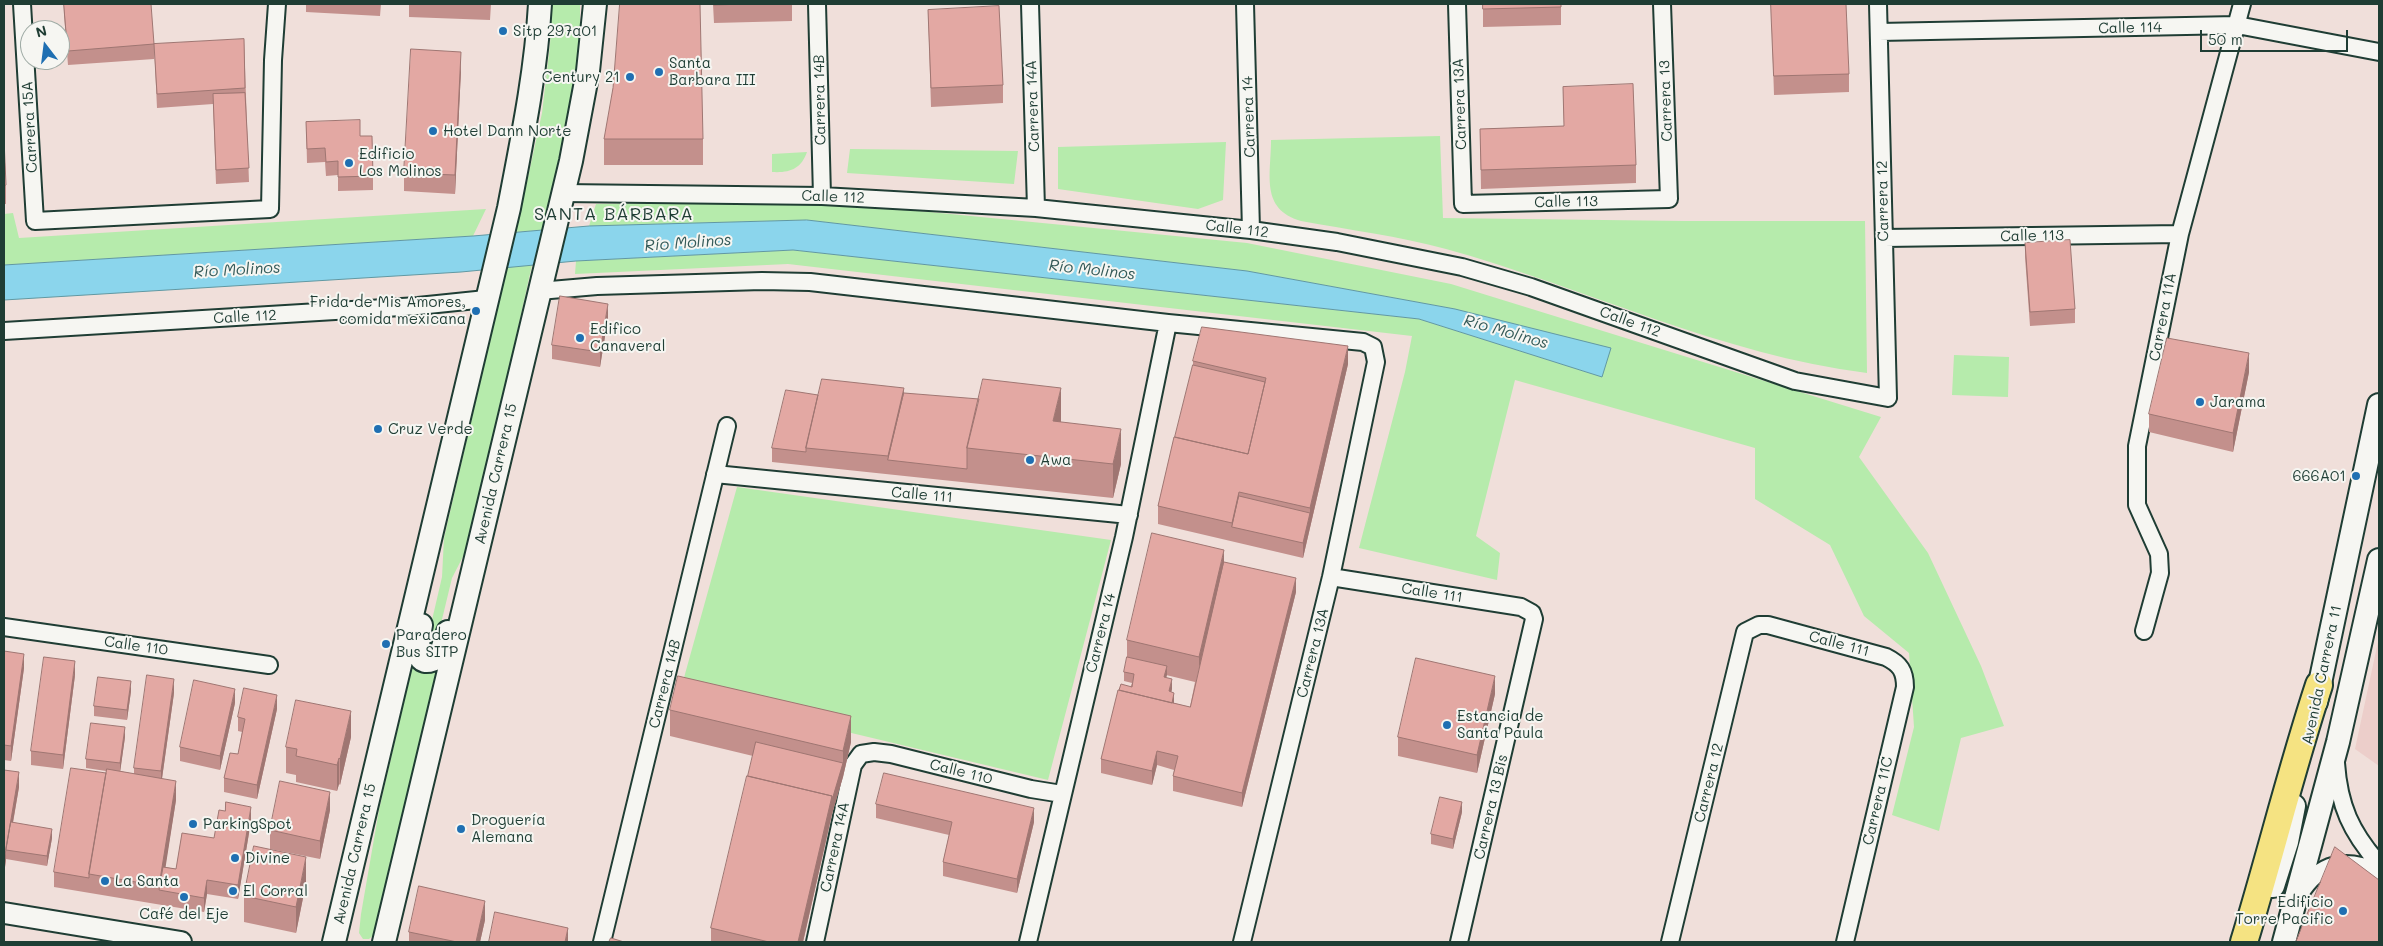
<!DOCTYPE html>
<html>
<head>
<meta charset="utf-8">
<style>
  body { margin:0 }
  #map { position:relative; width:2383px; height:946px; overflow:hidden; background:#f0dfda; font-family:Mali,sans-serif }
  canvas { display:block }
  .frame { position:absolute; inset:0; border:5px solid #1f3d34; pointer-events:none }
  .north { position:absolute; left:20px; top:20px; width:50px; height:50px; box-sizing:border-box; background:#f6f6f2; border:1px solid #a0aca6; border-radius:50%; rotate:345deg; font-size:14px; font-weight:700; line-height:20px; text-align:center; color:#1f3d34 }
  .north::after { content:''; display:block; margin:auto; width:18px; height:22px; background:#1f6fb2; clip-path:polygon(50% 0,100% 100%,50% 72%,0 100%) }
  .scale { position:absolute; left:2200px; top:30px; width:148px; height:22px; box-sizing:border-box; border:2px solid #1f3d34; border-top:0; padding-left:6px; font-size:15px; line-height:18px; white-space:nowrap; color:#1f3d34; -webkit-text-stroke:4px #f6f6f2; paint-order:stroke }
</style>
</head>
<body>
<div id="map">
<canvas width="2383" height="946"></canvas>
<div class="frame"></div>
<div class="north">N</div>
<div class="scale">50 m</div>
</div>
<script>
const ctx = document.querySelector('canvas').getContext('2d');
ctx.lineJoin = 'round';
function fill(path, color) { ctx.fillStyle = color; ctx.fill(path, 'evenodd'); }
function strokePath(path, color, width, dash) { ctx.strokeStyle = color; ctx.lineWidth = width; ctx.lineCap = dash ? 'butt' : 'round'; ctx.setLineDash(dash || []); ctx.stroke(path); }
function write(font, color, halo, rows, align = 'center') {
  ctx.font = font + ' Mali,sans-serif'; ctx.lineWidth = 4; ctx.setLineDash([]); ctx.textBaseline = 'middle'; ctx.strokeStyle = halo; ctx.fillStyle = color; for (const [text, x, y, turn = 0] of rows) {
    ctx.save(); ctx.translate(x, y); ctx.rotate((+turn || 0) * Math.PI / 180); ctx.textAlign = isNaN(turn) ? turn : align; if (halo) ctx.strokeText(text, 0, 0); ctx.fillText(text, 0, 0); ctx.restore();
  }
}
fill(new Path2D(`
  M2379 637V766L2355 749Z`), '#ecceca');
fill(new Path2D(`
  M552 4H580V50L566 128 544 230 516 232 542 113 550 45Z
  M1440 136 1443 218 1684 221H1865L1867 373C1721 355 1587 288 1446 249 1399 236 1349 230 1301 221 1260 209 1271 175 1271 140Z
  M1226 142 1223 200 1198 209 1058 189V147Z
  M850 149 1018 151 1014 184 847 173Z
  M807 152C801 169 790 173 772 172V154Z
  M807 200 1247 243 1451 284 1881 417 1859 457 1928 553 1981 666 2004 726 1961 738 1939 831 1892 815 1914 727 1909 653 1864 616 1830 545 1755 499V448L1515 380 1476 536 1500 553 1497 580 1359 548 1405 372 1412 336 788 264 575 274 576 261 793 250 1419 319 1602 377 1610 348 1455 309 1247 271 807 220 589 226 596 204Z
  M486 209 473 236 4 265V214L13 213 19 238Z
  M532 265 470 543 452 578 438 636H431L429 633 442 577 444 538 507 267Z
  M1954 355 2009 357 2008 397 1952 395Z
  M737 487 1111 540 1048 780 680 692Z
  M413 663 425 672 441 670 376 933 369 939H363L359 933 361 914 379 810Z`), '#b6ebac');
const water = new Path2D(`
  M807 220 1247 271 1455 309 1611 348 1602 377 1419 319 793 250 576 261 461 272 4 300V265L473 236 589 226Z`);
fill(water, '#8bd5ec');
strokePath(water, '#6098a2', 1);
const minor = new Path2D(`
  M22 4 35 221 270 209 273 60 277 4
  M817 4 822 196
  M1030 4 1036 208
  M1245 4 1251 230
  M1457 4 1463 204 1669 199 1662 4
  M1879 32 2237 25 2379 52
  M563 193 822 196 1036 208 1251 230 1337 242 1462 267 1531 287 1795 381 1888 398 1878 4
  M1884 238 2180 234
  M539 291 597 286 762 281 810 282 1168 323 1363 342 1373 347 1376 362 1331 577 1242 942
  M4 331 418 306 486 299
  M715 474 1129 515
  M1331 577 1521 607 1532 613 1534 619 1459 942
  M4 627 269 665
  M2144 631 2160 573 2159 554 2137 505V446L2180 234 2242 4
  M2336 763C2339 806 2351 832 2379 864
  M2300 894C2320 862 2345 857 2379 872
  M602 942 727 426
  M815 942 850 779 853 765 861 754 874 752 891 754 1031 789 1062 794
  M1028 942 1124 537 1168 323
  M1670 942 1745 632 1759 625H1768L1886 657C1900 664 1905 671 1905 687L1845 942`);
const tertiary = new Path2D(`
  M4 913 181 942`);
const secondary = new Path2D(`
  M421 625C418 640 412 674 440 656L448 632
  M2316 702 2379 405
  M2273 886 2287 842 2294 806
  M334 942 509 208C522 140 536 73 540 4
  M384 942 571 161 588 71 595 4
  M2284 942 2338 742 2379 560`);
const primary = new Path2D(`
  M2244 942C2270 857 2291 770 2319 685`);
strokePath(minor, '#1f3d34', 20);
strokePath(tertiary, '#1f3d34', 24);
strokePath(secondary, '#1f3d34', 26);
strokePath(primary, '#1f3d34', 30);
strokePath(minor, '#f6f6f2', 16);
strokePath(tertiary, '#f6f6f2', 20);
strokePath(secondary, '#f6f6f2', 22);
strokePath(primary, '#f5e382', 26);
fill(new Path2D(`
  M64 4 154 44V59L68 65 64 14Z
  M306 4H381L380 16 306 12Z
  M409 4H491L490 20 409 17Z
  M713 4H792V21L714 23Z
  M1483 4H1561V25L1483 27Z
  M1771 4 1849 74V92L1774 95Z
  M928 10 1003 85V103L931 107Z
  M244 39 249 182 216 184 213 104 157 108 154 44Z
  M461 70 455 194 404 191V173Z
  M1563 87 1636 165V183L1481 189 1480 129 1564 126Z
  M306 122 360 136 373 176V190L338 191V175L326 176 325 162 307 163Z
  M4 139 6 185V204H4Z
  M604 139H703V165H604Z
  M2025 243 2075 309V323L2030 326 2025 257Z
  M608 318 600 367 552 359V345Z
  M1193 361 1348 364 1303 558 1158 524V506L1193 365Z
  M2249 372 2233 452 2149 432V414Z
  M904 393 1061 422 1121 464 1113 498 772 462V448L818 395Z
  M1224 562 1296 592 1242 807 1173 791V776L1174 770 1157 765 1152 785 1101 773V759L1132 683 1124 681V672L1127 657V640ZM1166 675 1195 682 1190 707 1174 703 1171 692 1172 689 1166 678Z
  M4 651 24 668 11 761 4 760Z
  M75 675 63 769 31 765V751Z
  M131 691 127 720 94 716V706Z
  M174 693 162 779 176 800 165 867 176 869 214 838 251 821 238 899 207 894 204 912 54 887V872L106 773V771L86 768V759L125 737 120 771 134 774V768Z
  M1495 694 1477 773 1398 756V737Z
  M235 703 220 770 180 761V747Z
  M277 709 257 799 224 792V778L238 754 242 732 238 731V717Z
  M670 710 851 742 843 777 832 814 803 942H711V928L753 756 670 736Z
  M351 737 340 785 339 784 337 791 296 782V775L286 773V747Z
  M4 770 19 787 13 823 52 838 47 866 6 859 4 875Z
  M876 804 1034 822 1017 893 943 876V862L949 835 876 818Z
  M330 810 320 859 270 849V830Z
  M1462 812 1453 849 1431 844V834Z
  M306 883 296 933 244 922V896Z
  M485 920 480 942H409V932Z`), '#c3908c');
fill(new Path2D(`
  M461 52V70L455 194V175Z
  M608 304V318L600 367V352Z
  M1348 346V364L1303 558V543L1310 513V508Z
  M2249 353V372L2233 452V433Z
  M904 388V407L888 460V474V456Z
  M1061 388V423L1053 421Z
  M1121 429V464L1113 498V464Z
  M1239 492V511L1232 527V523Z
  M1224 550V576L1199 683V657Z
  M1296 578V592L1242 807V793Z
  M24 654V668L11 761V746Z
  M75 661V675L63 769V755Z
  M1167 666V675L1164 687V677Z
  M1495 676V694L1477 773V755Z
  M174 679V693L161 785V771Z
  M1172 679V689L1169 701V691Z
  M131 681V691L127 720V710Z
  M235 689V703L220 770V756Z
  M1174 693V702L1171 716V707Z
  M277 695V709L257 799V785Z
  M351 711V737L340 785V759Z
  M851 716V742L843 777 832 814 803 942H798L832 796 843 763V751Z
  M125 727V737L120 773V763Z
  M1157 751V765L1152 785V771Z
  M339 758V784L337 791V765Z
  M19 772V787L8 850H6V859L4 875V861Z
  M176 781V800L162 890H159V904V886Z
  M330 792V810L320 859V841Z
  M1462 802V812L1453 849V839Z
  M251 807V821L238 899V885Z
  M1034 808V822L1017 893V879Z
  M52 829V838L47 866V856Z
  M306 857V883L296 933V907Z
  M207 880V894L204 912V898Z
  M485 901V920L480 942H476Z
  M568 928V942H565Z`), '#9f7672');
const building = new Path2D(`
  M64 4H151L154 44 68 51Z
  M620 4H700L703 139H604L613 88Z
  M714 4H745L714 5Z
  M1483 4H1561V7L1483 9Z
  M1771 4H1846L1849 74 1774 76Z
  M999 6 1003 85 931 88 928 10Z
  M244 39 245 88 157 94 154 44Z
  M411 49 461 52 455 175 404 173Z
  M1633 84 1636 165 1481 170 1480 129 1564 126 1563 87Z
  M245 93 249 168 216 170 213 94Z
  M360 120V136H372L373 176 338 177V161L326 162 325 148 307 149 306 122Z
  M4 139 6 185 4 186Z
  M2070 240 2075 309 2030 312 2025 243Z
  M560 296 608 304 600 352 552 345Z
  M1202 327 1348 346 1310 508 1239 492 1232 523 1158 506 1174 437 1248 454 1266 378 1193 361Z
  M2167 338 2249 353 2233 433 2149 414Z
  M1193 365 1265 382 1248 454 1175 437Z
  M822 379 904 388 888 456 806 448Z
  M983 379 1061 388 1053 421 1121 429 1113 464 967 448Z
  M786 390 818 395 806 448V452L772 448Z
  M904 393 979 399 967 448V469L888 460Z
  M1239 496 1310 513 1303 543 1232 527Z
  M1152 533 1224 550 1199 657 1127 640Z
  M1224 562 1296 578 1242 793 1173 776 1178 756 1157 751 1152 771 1101 759 1118 690 1190 707Z
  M4 651 24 654 11 746 4 745Z
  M44 657 75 661 63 755 31 751Z
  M1127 657 1167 666 1164 677 1172 679 1169 691 1174 693 1172 703 1119 690 1121 684 1132 687 1134 674 1124 672Z
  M1416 658 1495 676 1477 755 1398 737Z
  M147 675 174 679 161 771 134 768Z
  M678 676 851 716 843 751 670 710Z
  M98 677 131 681 127 710 94 706Z
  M194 680 235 689 220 756 180 747Z
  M244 688 277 695 257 785 224 778 230 753 238 754 245 719 238 717Z
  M296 700 351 711 340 759 339 758 337 765 296 756 297 749 286 747Z
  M91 723 125 727 120 763 86 759Z
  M756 742 843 763 832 800V796L748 776Z
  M71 768 106 773 89 874V878L54 872Z
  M107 769 176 781 159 886 89 874Z
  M4 770 19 772 4 861Z
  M884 773 1034 808 1017 879 943 862 952 822 876 804Z
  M747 776 832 796 798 942H769L711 928Z
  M280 781 330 792 320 841 270 830Z
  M1440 797 1462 802 1453 839 1431 834Z
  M226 802 251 807 238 885 207 880 204 898 159 890 163 867 176 869 182 833 214 838 219 810 225 811Z
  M11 822 52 829 47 856 6 850Z
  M254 846 306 857 296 907 244 896Z
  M2335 847 2379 880V942H2296Z
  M419 886 485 901 476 942H457L409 932Z
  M495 912 568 928 565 942H489Z
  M611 938 624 942H609Z`);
fill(building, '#e3a8a3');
strokePath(building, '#9f7672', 1);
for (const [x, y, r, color] of [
  [503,31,5,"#1f6fb2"],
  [659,72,5,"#1f6fb2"],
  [630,77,5,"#1f6fb2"],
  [433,131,5,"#1f6fb2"],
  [349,163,5,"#1f6fb2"],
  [476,311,5,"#1f6fb2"],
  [580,338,5,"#1f6fb2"],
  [2200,402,5,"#1f6fb2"],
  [378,429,5,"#1f6fb2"],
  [1030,460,5,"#1f6fb2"],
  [2356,476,5,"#1f6fb2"],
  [386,644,5,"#1f6fb2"],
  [1447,725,5,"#1f6fb2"],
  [193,824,5,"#1f6fb2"],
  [461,829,5,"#1f6fb2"],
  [235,858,5,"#1f6fb2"],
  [105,881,5,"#1f6fb2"],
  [233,891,5,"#1f6fb2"],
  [184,897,5,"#1f6fb2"],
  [2343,911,5,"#1f6fb2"]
]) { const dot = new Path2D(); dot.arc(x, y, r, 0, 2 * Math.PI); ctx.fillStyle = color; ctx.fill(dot); strokePath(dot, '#f6f6f2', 2); }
write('15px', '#1f3d34', '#f6f6f2', [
  ["Calle 114",2130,28,-1],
  ["Carrera 14B",820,100,-91],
  ["Carrera 13",1666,101,-92],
  ["Carrera 13A",1460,104,-92],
  ["Carrera 14A",1033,106,-92],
  ["Carrera 14",1249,117,-92],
  ["Carrera 15A",30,127,-93],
  ["Calle 112",833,197,2],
  ["Carrera 12",1883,201,-91],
  ["Calle 113",1566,202,-1],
  ["Calle 112",1237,229,7],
  ["Calle 113",2032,236,-1],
  ["Calle 112",245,317,-3],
  ["Carrera 11A",2163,317,-79],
  ["Calle 112",1630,322,20],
  ["Avenida Carrera 15",496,474,-77],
  ["Calle 111",922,495,5],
  ["Calle 111",1432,593,9],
  ["Carrera 14",1101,633,-76],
  ["Calle 111",1839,644,15],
  ["Calle 110",136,646,8],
  ["Carrera 13A",1313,653,-76],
  ["Avenida Carrera 11",2322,675,-78],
  ["Carrera 14B",665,684,-76],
  ["Calle 110",961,772,14],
  ["Carrera 12",1709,783,-76],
  ["Carrera 11C",1878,801,-77],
  ["Carrera 13 Bis",1491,807,-77],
  ["Carrera 14A",835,847,-78],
  ["Avenida Carrera 15",355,854,-77]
]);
write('15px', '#1f3d34', '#f6f6f2', [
  ["Sitp 297a01",513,31],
  ["Santa",669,63],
  ["Barbara III",669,80],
  ["Century 21",620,77,"right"],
  ["Hotel Dann Norte",443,131],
  ["Edificio",359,154],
  ["Los Molinos",359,171],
  ["Frida de Mis Amores,",466,302,"right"],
  ["comida mexicana",466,319,"right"],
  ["Edifico",590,329],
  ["Canaveral",590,346],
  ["Jarama",2210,402],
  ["Cruz Verde",388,429],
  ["Awa",1040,460],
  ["666A01",2346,476,"right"],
  ["Paradero",396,635],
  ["Bus SITP",396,652],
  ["Estancia de",1457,716],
  ["Santa Paula",1457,733],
  ["Droguería",471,820],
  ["Alemana",471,837],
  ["ParkingSpot",203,824],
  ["Divine",245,858],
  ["La Santa",115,881],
  ["El Corral",243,891],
  ["Edificio",2333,902,"right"],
  ["Torre Pacific",2333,919,"right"],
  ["Café del Eje",184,914,"center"]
], 'left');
write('italic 16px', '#355b59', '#f6f6f2', [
  ["Río Molinos",688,243,-4],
  ["Río Molinos",237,270,-3],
  ["Río Molinos",1092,270,6],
  ["Río Molinos",1506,332,16]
]);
ctx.letterSpacing = '1px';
write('18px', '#1f3d34', '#f6f6f2', [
  ["SANTA BÁRBARA",614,214]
]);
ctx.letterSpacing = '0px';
</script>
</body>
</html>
